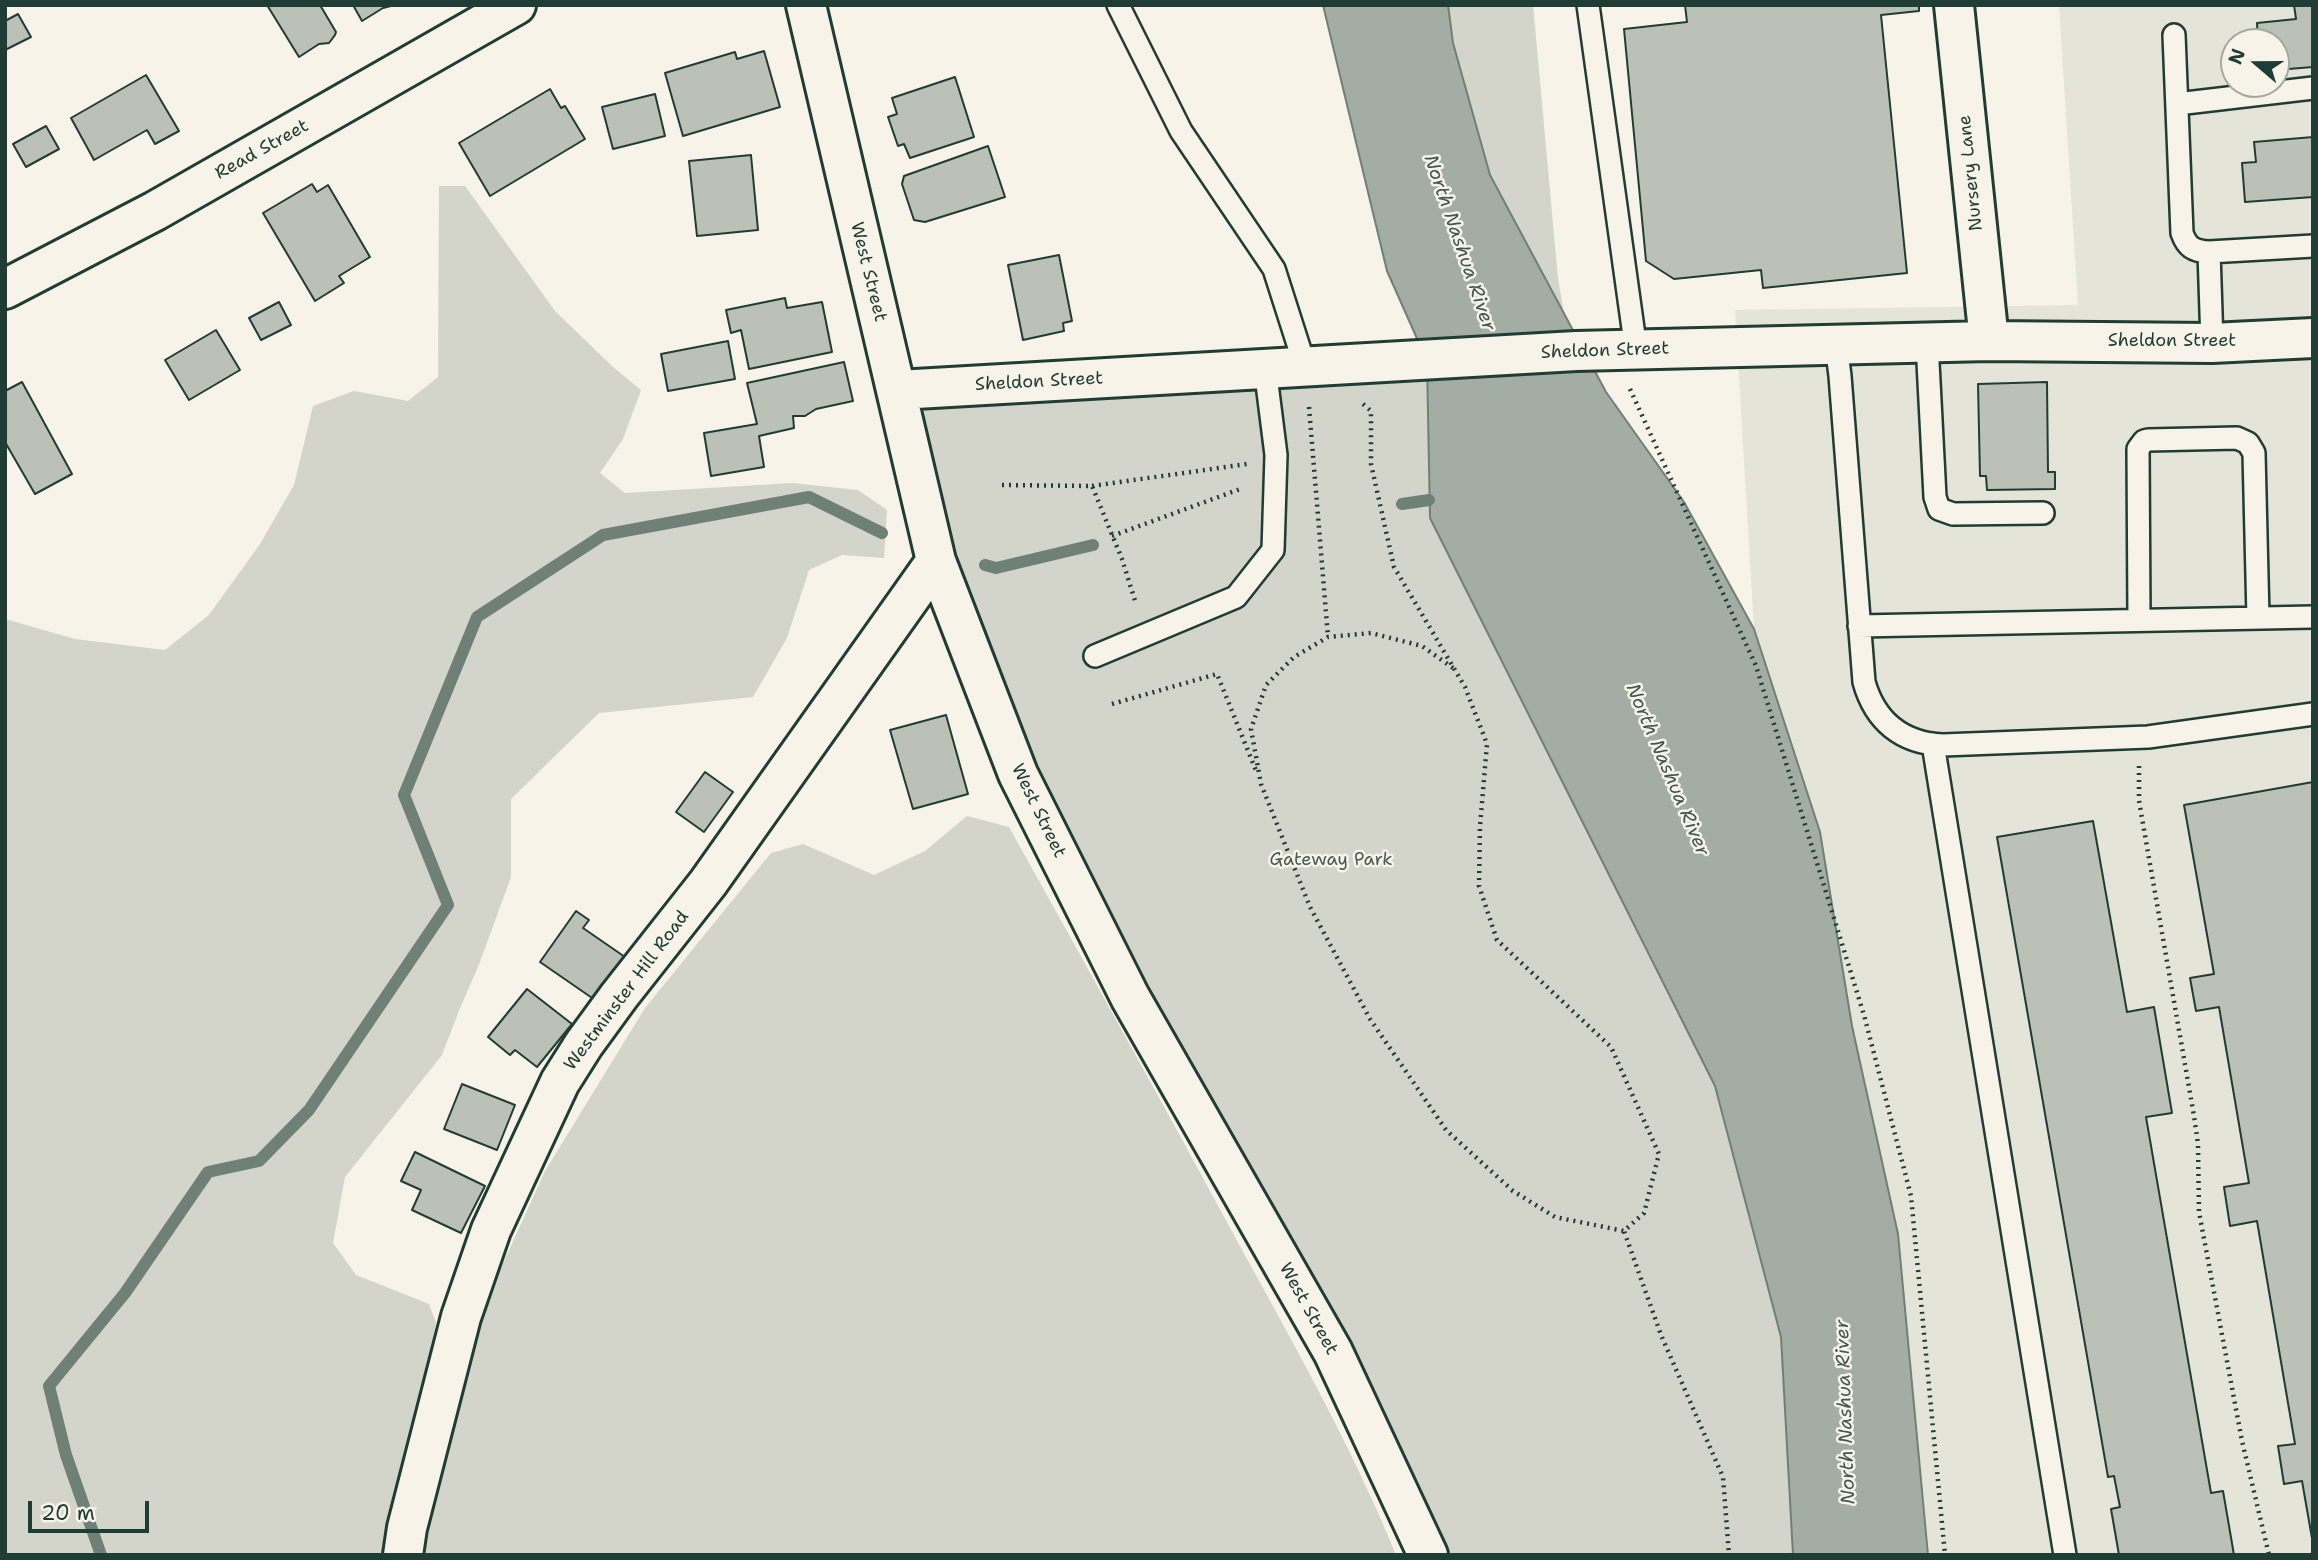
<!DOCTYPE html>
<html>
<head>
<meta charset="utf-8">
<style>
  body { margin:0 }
  #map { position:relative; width:2318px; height:1560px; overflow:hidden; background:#f7f3e8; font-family:"Shantell Sans",sans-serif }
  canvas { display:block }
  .frame { position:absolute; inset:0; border:7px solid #1f3d34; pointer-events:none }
  .north { position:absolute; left:2220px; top:28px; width:70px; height:70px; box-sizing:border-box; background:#f7f3e8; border:2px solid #a1aaa0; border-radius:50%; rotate:290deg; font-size:19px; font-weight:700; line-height:28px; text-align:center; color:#1f3d34 }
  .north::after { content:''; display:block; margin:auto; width:24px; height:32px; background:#1f3d34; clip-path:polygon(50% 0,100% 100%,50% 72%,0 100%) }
  .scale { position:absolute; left:28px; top:1501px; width:121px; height:32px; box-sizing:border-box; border:4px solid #1f3d34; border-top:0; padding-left:9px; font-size:21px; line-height:24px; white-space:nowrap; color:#1f3d34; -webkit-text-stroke:5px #f7f3e8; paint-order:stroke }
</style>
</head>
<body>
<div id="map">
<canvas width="2318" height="1560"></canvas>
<div class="frame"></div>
<div class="north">N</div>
<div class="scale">20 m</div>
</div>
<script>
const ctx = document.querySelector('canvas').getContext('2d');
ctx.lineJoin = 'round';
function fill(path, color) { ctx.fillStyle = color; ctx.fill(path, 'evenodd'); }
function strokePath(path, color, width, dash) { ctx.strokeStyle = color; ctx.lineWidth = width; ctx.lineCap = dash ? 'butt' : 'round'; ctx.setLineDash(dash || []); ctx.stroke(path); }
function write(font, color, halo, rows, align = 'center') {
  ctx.font = font + ' "Shantell Sans",sans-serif'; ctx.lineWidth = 5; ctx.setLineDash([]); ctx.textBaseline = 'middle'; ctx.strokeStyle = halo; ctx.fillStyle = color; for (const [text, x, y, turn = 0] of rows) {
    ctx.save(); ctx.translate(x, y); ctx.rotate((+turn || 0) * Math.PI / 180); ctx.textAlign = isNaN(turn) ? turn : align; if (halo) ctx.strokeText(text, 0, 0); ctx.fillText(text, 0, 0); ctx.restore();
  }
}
fill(new Path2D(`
  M2059 5H2313V1555H1928L1898 1234 1852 1026 1820 832 1754 629 1735 310 2078 305ZM2234 42H2276V84H2234Z`), '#e5e4d9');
fill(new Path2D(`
  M1448 5H1533L1558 279 1564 313 1490 175 1453 43Z
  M439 186H465L555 311 613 367 641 390 623 439 600 473 625 493 792 483 858 490 887 510 884 558 842 555 809 570 787 638 753 697 599 713 511 799V877L478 967 460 1008 442 1055 345 1177 333 1243 356 1275 429 1304 436 1323 391 1555H5V619L75 639 165 650 209 615 260 544 294 485 313 406 354 391 408 401 438 377Z
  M1427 361 1430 518 1715 1086 1781 1337 1793 1555H1428L1018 774 898 390Z
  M967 816 1009 827C1087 967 1165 1107 1241 1248 1296 1348 1353 1449 1396 1555H425L439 1462 479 1316 545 1171 645 1008 771 853 803 844 874 875 925 851Z`), '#d3d5ca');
const water = new Path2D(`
  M1323 5H1448L1453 43 1490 175 1606 392 1684 502 1754 629 1820 832 1852 1026 1898 1234 1928 1555H1793L1781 1337 1715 1086 1430 518 1427 361 1387 271Z`);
fill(water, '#a4ada3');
strokePath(water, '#6f8077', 2);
strokePath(new Path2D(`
  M1402 504 1429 500
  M985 565 996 568 1093 545
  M101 1555 66 1455 49 1386 125 1293 208 1172 259 1161 309 1110 448 905 404 795 477 617 603 535 809 497 882 533`), '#6f8077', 12);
const building = new Path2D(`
  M267 5H320L336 32 335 35 329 43 319 44 299 57Z
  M353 5H395L383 8 362 21Z
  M1685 5H1919V11L1881 15 1907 273 1763 288 1761 270 1674 279 1646 261 1624 29 1687 22Z
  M2294 5H2313V67L2276 70V42H2258L2257 23 2296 19Z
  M18 14 31 37 5 50V21Z
  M764 51 780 107 683 136 665 73 735 52 737 59Z
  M146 75 179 131 155 144 147 130 94 160 71 118Z
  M955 77 974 137 910 158 904 144 898 146 888 117 897 114 892 98Z
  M550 89 561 108 565 106 585 139 490 196 459 143Z
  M655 94 665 136 613 149 602 107Z
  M46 126 59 149 26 167 13 144Z
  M2313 137V197L2245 202 2242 163 2256 162 2254 142Z
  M988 146 1005 197 925 222 914 220 902 184 904 176Z
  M751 155 758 230 697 236 689 161Z
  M312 184 317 192 328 185 370 257 339 276 344 283 315 301 263 213Z
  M1059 255 1072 321 1063 323 1064 331 1023 340 1008 265Z
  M785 298 787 308 822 302 832 352 749 369 741 330 731 333 726 310Z
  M279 302 291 325 261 340 249 318Z
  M216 330 240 370 189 400 165 360Z
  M728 341 735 379 668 391 661 354Z
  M844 362 853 401 816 409 805 416H793L794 428 759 436 764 467 711 476 704 433 757 424 747 383Z
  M22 382 72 474 35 494 5 442V391Z
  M2047 382 2048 472H2055V489L1987 490 1986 476H1980L1978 384Z
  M946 715 968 794 913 809 890 730Z
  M705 772 733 792 704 832 676 812Z
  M2313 782V1544L2302 1481 2284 1484 2278 1446 2295 1444 2257 1221 2230 1226 2224 1187 2249 1183 2219 1007 2196 1011 2190 978 2214 974 2184 805Z
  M2093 821 2127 1012 2154 1007 2172 1113 2146 1117 2211 1493 2223 1491 2234 1555H2119L2111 1509 2120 1507 2114 1476 2108 1477 1997 837Z
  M576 911 589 920 583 928 625 957 595 1000 540 962Z
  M527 989 572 1024 537 1067 515 1050 510 1055 488 1037Z
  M462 1084 515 1105 497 1150 444 1129Z
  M415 1152 485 1186 461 1233 412 1210 421 1190 401 1181Z`);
fill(building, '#bbc1b6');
strokePath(building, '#1f3d34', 2);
const service = new Path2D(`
  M1118 5 1181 131 1274 269 1305 366
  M1588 5 1636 350
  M2174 35 2182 233C2187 247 2193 251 2209 252
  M2177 104 2313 88
  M1927 343 1935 497 1939 509 1953 514 2043 513
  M2212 343 2209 252 2313 246
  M1836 344 1840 376 1864 682C1875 721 1901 743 1943 745L2148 737 2313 714
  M2139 620 2138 449 2144 441 2148 440 2237 438 2248 443 2254 453 2258 618
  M1859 626 2313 617
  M1095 656 1236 597 1273 550 1276 455 1265 368
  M1933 744 2065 1555`);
const minor = new Path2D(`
  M806 5 936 561 1018 774 1130 997 1333 1352 1428 1555
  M1954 5 1989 341
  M5 289 155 211 516 5
  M898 390 1576 351 1989 341 2212 343 2313 338
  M403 1555 407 1528 461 1317 491 1230 560 1082 584 1044 619 996 708 883 936 561`);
strokePath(service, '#1f3d34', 26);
strokePath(minor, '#1f3d34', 44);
strokePath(new Path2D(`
  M1630 389 1756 666 1864 1015 1911 1196 1945 1555
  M1363 404 1371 411V464L1394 567 1465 687 1487 744 1480 826 1479 886 1497 940 1611 1047 1659 1154 1644 1213 1624 1231 1661 1335 1723 1477 1729 1555
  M1309 407 1328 637
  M1002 485 1092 486 1122 559 1136 604
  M1092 486 1247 464
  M1112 536 1243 488
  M1453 668 1422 646 1371 633 1328 637 1294 657 1266 685 1251 729 1261 784 1310 907 1370 1019 1446 1130 1513 1191 1555 1217 1624 1231
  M1112 704 1217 674 1257 773
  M2139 766V801L2194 1116 2198 1144 2199 1212 2242 1441 2269 1555`), '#1f3d34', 4.5, [2, 5]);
strokePath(service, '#f7f3e8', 21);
strokePath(minor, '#f7f3e8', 38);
write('18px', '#1f3d34', '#f7f3e8', [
  ["Read Street",262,150,-29],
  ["Nursery Lane",1971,173,-96],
  ["West Street",868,272,76],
  ["Sheldon Street",2172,341],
  ["Sheldon Street",1605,351,-2],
  ["Sheldon Street",1039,382,-3],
  ["West Street",1038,811,64],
  ["Westminster Hill Road",627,991,-53],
  ["West Street",1308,1309,61]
]);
write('18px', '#435b52', '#f7f3e8', [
  ["Gateway Park",1331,860]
]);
write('italic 19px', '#405950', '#f7f3e8', [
  ["North Nashua River",1459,243,71],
  ["North Nashua River",1667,770,67],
  ["North Nashua River",1846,1412,-92]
]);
</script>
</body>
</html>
